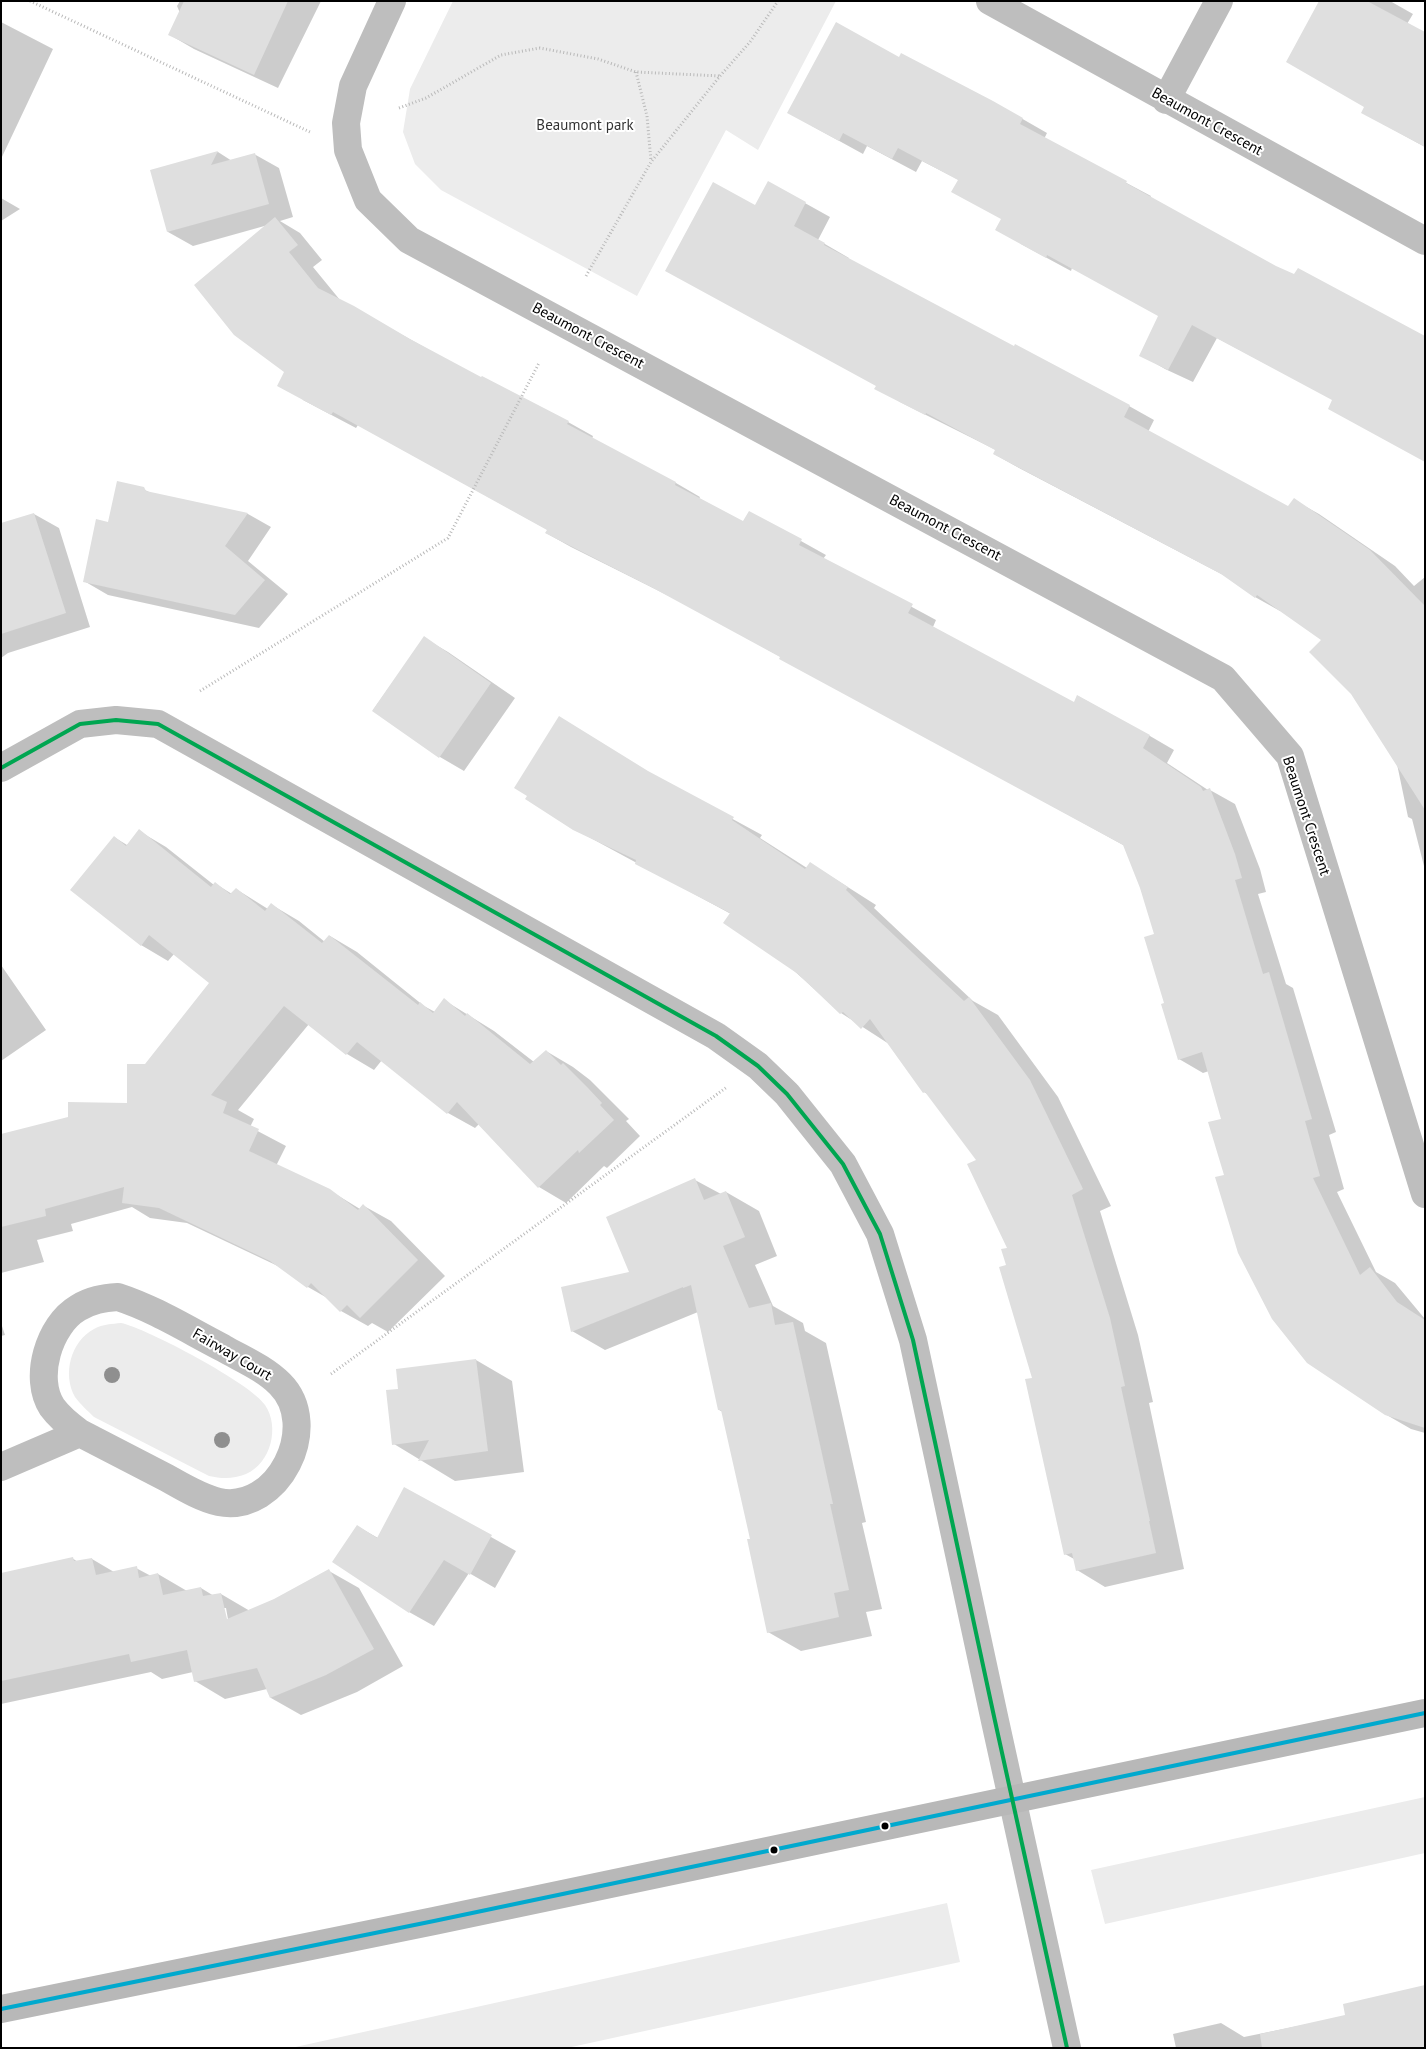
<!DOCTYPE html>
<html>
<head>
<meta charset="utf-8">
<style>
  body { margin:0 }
  #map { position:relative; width:1426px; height:2049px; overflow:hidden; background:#fff; font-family:"PT Sans",sans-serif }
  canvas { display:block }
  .frame { position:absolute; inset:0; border:2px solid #000; pointer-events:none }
</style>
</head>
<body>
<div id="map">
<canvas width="1426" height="2049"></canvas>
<div class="frame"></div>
</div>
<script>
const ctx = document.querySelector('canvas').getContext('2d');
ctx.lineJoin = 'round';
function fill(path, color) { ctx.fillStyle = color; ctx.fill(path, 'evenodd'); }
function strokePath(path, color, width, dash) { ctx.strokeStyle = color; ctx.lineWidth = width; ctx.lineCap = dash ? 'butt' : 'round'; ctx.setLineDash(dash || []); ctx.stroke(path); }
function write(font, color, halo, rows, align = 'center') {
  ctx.font = font + ' "PT Sans",sans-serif'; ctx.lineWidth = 4; ctx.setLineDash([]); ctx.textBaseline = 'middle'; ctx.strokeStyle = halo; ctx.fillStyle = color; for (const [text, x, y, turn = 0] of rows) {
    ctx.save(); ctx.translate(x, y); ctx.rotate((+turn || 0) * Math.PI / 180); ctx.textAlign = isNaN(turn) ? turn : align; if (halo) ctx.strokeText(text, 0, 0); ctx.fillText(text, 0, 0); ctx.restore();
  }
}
fill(new Path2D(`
  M453 1H836L758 150 726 130 637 296 441 190 415 164 403 132 410 89Z
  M121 1323C146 1328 252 1384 265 1405 280 1427 271 1463 246 1474 234 1479 222 1479 209 1476L94 1417C88 1411 80 1404 75 1397 62 1374 71 1341 94 1329 103 1324 112 1324 121 1323Z
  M1425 1797V1853L1105 1924 1091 1870Z
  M947 1903 960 1962 567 2048H291Z`), '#ececec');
fill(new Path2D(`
  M180 1H321L278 88 194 49 170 35 180 13 177 6Z
  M1321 1H1390L1413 14 1407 24 1425 147 1363 113 1366 106Z
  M1 22 53 49 1 159Z
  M900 59 993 102 1047 133 1044 139 1151 196 1150 198 1334 400 1217 338 1193 382 1165 369 1141 355 1160 316 1072 268 1071 271 1021 244 1002 219 959 180 922 161 916 172 867 146 863 154 812 126Z
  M218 152 232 161 254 154 279 168 293 217 280 221 300 233 322 260 313 267 340 300 481 379 482 377 568 422 593 436 592 439 676 483 700 497 699 499 744 523 767 522 826 555 823 559 936 620 933 627 1074 704 1078 696 1150 736 1174 750 1167 763 1208 790H1210L1235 804 1260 869 1266 892 1258 894 1286 984 1293 988 1336 1132 1329 1135 1344 1189 1337 1192 1376 1272 1395 1283 1425 1319V1433L1411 1429 1385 1414 1225 1175 1223 1119 1209 1071 1203 1073 1179 1059 1166 1004 1155 935 1141 888 1125 846 679 601 571 547 546 533 548 530 358 425 356 428 303 400 286 372 268 225 193 246 168 232 151 171Z
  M769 183 830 217 818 240 849 258 848 259 1015 348 1129 406 1154 420 1148 432 1289 508 1294 500 1319 514 1395 566 1414 586 1425 577V870L1412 819 1408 817 1397 764 1323 640 1281 610 1280 611 1255 597 1229 578 1019 468 994 454 996 450 900 402 877 386 756 207Z
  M1 198 20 209 1 221Z
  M143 489 151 493 248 514 271 527 248 561 288 594 259 628 108 595 84 581 109 523Z
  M34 514 59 528 90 627 8 653 1 658V524Z
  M424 638 448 652 515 698 464 771 440 757 373 710Z
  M661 780 762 835 760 838 807 868 810 863 876 905 874 908 973 1001 998 1015 1058 1097 1111 1206 1100 1211 1138 1335 1153 1402 1149 1403 1184 1569 1105 1587 1077 1570 1074 1559 1065 1554 1033 1379 1007 1266 1008 1248 978 1160 929 1095 924 1092 889 1044 841 1013 731 914 574 829Z
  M139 831 166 847 214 885 216 884 232 894 236 889 268 909 272 905 299 921 325 942 330 936 357 952 424 1006 435 1012 444 1000 494 1031 534 1062 546 1051 573 1067 590 1080 629 1119 626 1121 640 1136 607 1168 604 1166 566 1203 539 1187 479 1124 475 1128 448 1113 382 1060 374 1070 347 1054 309 1024 238 1110 254 1119 250 1127 286 1146 276 1166 329 1190 360 1209 364 1206 391 1221 445 1276 388 1332 372 1323 368 1326 341 1311 329 1299 308 1287 282 1268 187 1223 150 1218 132 1207 71 1224 73 1231 37 1240 44 1262 1 1273V1157L128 1105 146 1065 210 983 174 954 168 961 141 945 114 837 127 845Z
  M1 965 46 1030 1 1061Z
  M695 1180 721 1194 726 1192 759 1211 777 1256 755 1265 773 1306 803 1323 805 1331 826 1343 866 1522 862 1523 882 1609 866 1612 872 1636 801 1651 768 1632 751 1540 723 1412 719 1410 698 1312 605 1350 572 1331 630 1273Z
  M1 1323 5 1335 1 1336Z
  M476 1360 512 1381 524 1472 455 1481 394 1444Z
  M357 1526 378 1538 491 1537 516 1551 495 1588 469 1573 434 1626 409 1612Z
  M72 1558 78 1562 92 1559 114 1572 136 1568 151 1576 158 1574 187 1591 201 1588 214 1596 221 1594 250 1611 274 1600 329 1571 359 1588 403 1666 357 1692 301 1715 271 1698 267 1689 225 1699 195 1681 193 1672 162 1679 151 1672 1 1704V1574ZM223 1608H226L229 1625H227Z
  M1347 2016 1425 2048H1176L1173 2034 1221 2023 1244 2037Z`), '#0003');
fill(new Path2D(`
  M184 1H288L254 75 168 35Z
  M1319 1H1367L1425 32V147L1361 113 1364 107 1286 62Z
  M836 22 899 57 901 53 993 101 1023 118 1020 124 1127 181 1126 183 1276 266 1294 274 1298 268 1425 336V462L1328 409 1332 400 1192 325 1168 370 1139 356 1158 316 1047 255 1046 258 995 230 1001 219 951 192 958 180 898 148 892 159 843 133 839 141 787 113Z
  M218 151 211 165 255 153 269 204 167 232 150 170Z
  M768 181 806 202 794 226 825 243 824 245 1014 346 1015 344 1130 405 1124 417 1288 506 1294 498 1370 550 1425 606V810L1351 694 1309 652 1321 640 1257 595 1255 598 1221 574 993 454 995 450 926 413 925 415 874 389 876 386 665 271 713 182 755 205Z
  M275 217 298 245 289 252 318 288 354 306 410 339 481 377 482 376 569 421 567 424 676 482 675 485 743 521 749 511 802 539 799 545 913 604 908 613 1074 702 1077 695 1150 735 1143 748 1201 787 1203 791 1210 788 1235 854 1242 878 1235 880 1263 974 1269 972 1312 1119 1305 1121 1320 1176 1313 1178 1360 1275 1370 1267 1397 1302 1425 1320V1428L1385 1415 1307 1363 1272 1319 1238 1253 1215 1177 1224 1175 1208 1122 1221 1119 1202 1052 1178 1060 1161 1004 1164 1003 1144 937 1154 934 1140 888 1123 845 779 659 780 657 653 588 545 533 547 530 333 412 331 415 277 386 284 372 234 335 194 285Z
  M117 481 144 487 146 491 248 513 225 546 265 580 235 615 83 582 96 519 108 522Z
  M34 513 66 613 1 634V523Z
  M424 636 491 683 439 758 372 711Z
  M559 716 648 771 734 817 732 820 805 869 810 862 848 887 846 890 964 1001 969 997 1030 1080 1083 1189 1072 1195 1110 1318 1125 1386 1121 1387 1150 1521H1149L1156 1553 1076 1571 1072 1553 1064 1555 1025 1379 1032 1378 999 1267 1006 1265 1001 1249 1007 1248 967 1164 976 1160 925 1092 923 1093 870 1019 861 1029 843 1012 840 1014 798 974 723 923 730 913 635 864 636 860 573 830 525 799 527 796 514 788Z
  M139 829 211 887 215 882 230 894 236 888 265 911 271 903 322 943 329 935 418 1005 420 1002 433 1013 444 998 465 1016 467 1013 530 1064 546 1050 561 1065 563 1063 588 1088 602 1103 600 1105 614 1120 579 1153 578 1150 538 1188 457 1102 447 1114 357 1042 346 1055 284 1006 211 1095 227 1102 223 1113 259 1129 249 1151 330 1189 358 1210 363 1204 418 1260 360 1318 347 1305 340 1312 311 1283 307 1288 270 1261 159 1208 122 1203 124 1187 45 1209 46 1216 1 1227V1134L68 1117V1102L127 1103V1064H145L209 983 149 935 141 946 70 890 114 836 126 846Z
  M695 1178 704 1200 726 1191 745 1237 723 1246 749 1308 771 1303 775 1325 793 1322 833 1504H830L849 1590 834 1593 839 1617 767 1633 747 1539H750L721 1410H718L691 1285 683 1288V1287L571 1332 561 1287 629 1272 606 1217Z
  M476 1359 488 1451 418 1461 429 1440 392 1445 386 1390 398 1389 396 1369Z
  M404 1487 492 1535 470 1575 444 1560 409 1613 332 1562 357 1525 377 1538Z
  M73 1557 74 1561 92 1558 96 1575 137 1566 139 1578 158 1573 163 1595 201 1587 203 1596 221 1593 227 1619 274 1599 329 1569 374 1649 326 1675 270 1698 257 1668 194 1682 187 1650 131 1662 129 1654 1 1681V1573Z
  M1425 1985V2048H1262L1260 2034 1345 2015 1343 2004Z`), '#dfdfdf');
strokePath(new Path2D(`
  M30 1 310 132
  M636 72 647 116 651 161
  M399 108 426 98 501 55 540 48 598 59 636 72 720 76
  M586 276 651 162 720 76 750 42 778 1
  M200 691 448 538 539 363
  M331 1374 727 1087`), '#b9b9b9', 3, [1, 2.5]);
strokePath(new Path2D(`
  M392 1 353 86 346 123 348 150 368 200 409 240 1223 678 1290 756 1425 1194
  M990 1 1425 241
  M1166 100 1219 1
  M1 768 80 724 116 720 158 724 716 1036 758 1066 787 1094 843 1164 880 1234 913 1340 995 1721 1067 2048
  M118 1297C155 1309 188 1330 223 1348 242 1359 264 1368 280 1384 322 1426 278 1514 219 1502 201 1498 183 1487 167 1478 138 1463 109 1448 80 1433 69 1425 60 1418 52 1407 33 1378 49 1325 78 1308 91 1300 103 1298 118 1297Z
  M1 1467 80 1433`), '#bebebe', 28);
strokePath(new Path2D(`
  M1 2009 434 1921 1425 1713`), '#b8b8b8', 28);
strokePath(new Path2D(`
  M1 2009 434 1921 1425 1713`), '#00a9ce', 4);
strokePath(new Path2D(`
  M1 768 80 724 116 720 158 724 716 1036 758 1066 787 1094 843 1164 880 1234 913 1340 995 1721 1067 2048`), '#00a651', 4);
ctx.fillStyle = '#8f8f8f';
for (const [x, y] of [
  [112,1375],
  [222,1440]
]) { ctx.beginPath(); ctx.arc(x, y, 8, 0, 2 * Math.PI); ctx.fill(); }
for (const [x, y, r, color] of [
  [885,1826,4.5,"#000"],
  [774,1850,4.5,"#000"]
]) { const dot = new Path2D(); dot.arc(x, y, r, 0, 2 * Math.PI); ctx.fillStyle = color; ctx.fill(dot); strokePath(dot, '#fff', 2); }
write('15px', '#000', '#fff', [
  ["Beaumont Crescent",1207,122,29],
  ["Beaumont Crescent",588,336,28],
  ["Beaumont Crescent",945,528,28],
  ["Beaumont Crescent",1306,816,72],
  ["Fairway Court",232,1355,30]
]);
write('15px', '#333', '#fff', [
  ["Beaumont park",585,126]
]);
</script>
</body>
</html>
